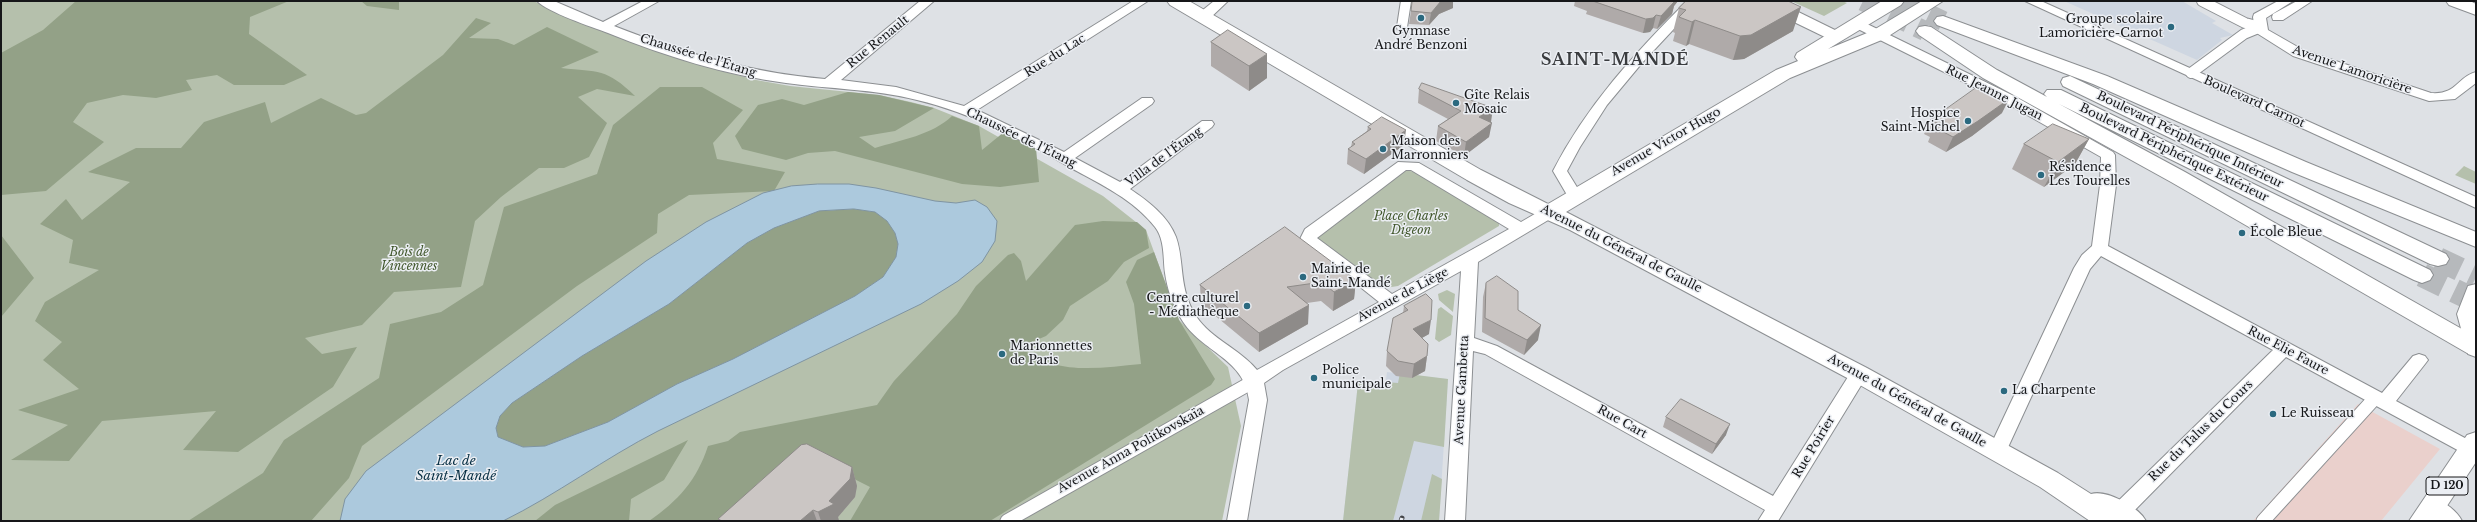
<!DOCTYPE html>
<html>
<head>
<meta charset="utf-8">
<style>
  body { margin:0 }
  #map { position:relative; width:2477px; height:522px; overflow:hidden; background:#dee1e5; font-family:"Libre Baskerville",serif }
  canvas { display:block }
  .frame { position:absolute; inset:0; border:2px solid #161719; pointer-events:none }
</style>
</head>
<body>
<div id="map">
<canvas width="2477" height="522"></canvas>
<div class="frame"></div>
</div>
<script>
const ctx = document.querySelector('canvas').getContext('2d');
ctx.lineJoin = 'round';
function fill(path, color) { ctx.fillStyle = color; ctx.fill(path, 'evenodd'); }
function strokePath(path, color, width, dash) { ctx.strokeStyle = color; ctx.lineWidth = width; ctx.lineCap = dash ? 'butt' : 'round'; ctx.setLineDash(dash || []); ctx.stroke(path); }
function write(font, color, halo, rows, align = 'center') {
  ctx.font = font + ' "Libre Baskerville",serif'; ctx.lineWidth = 3; ctx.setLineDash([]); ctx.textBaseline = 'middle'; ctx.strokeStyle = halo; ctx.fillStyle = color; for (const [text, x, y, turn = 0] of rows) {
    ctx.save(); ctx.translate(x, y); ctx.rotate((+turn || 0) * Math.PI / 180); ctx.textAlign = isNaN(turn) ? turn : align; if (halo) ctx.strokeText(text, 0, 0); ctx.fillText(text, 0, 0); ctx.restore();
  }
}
fill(new Path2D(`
  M2358 404 2440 449 2381 521H2253Z`), '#ead0cc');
fill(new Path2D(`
  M2064 1H2182L2216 21 2212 23 2233 35 2220 38 2222 40 2197 60Z
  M1387 372 1448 379 1439 521H1343L1358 383 1385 387Z`), '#ced6e1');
fill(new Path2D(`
  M1 1H533L696 64 756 80 790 86 879 95 911 102 934 108 979 126 1103 196 1146 230 1179 320 1228 367 1241 426 1222 521H1Z
  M1791 1H1842L1847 3 1824 16Z
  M2464 166 2476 172V184L2455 175Z
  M1405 170 1415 172 1499 222V226L1398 286 1385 288 1317 239V233Z
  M1447 290 1455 294 1453 312 1439 300 1438 294Z
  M1441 307 1453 316 1451 335 1439 342 1435 339 1438 309Z
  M1400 373 1448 379 1444 447 1414 441 1393 521H1343L1358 383 1385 387 1386 382 1398 383Z
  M1432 474 1442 479 1439 521H1421Z`), '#b5c0ac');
fill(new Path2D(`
  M76 1H289L250 17 249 34 307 75 284 85H234L217 75 186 80 192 90 156 98 123 95 87 103 73 122 104 142 46 191 1 195V53L43 30Z
  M361 1H399V10L367 6Z
  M476 18 491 23 469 38 498 39 514 45 547 27 599 52 561 68C599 72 606 68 635 96L597 89 578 97 607 123 589 157 564 168H539L501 197 475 221 461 287 394 292 362 325 305 338 322 354 357 347 333 387 238 452 183 450 216 411 102 421 69 461 11 460 68 425 18 410 79 389 43 360 62 342 35 321 45 302 99 270 69 263 73 240 40 224 66 199 82 220 130 182 88 172 136 148H181L204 122 265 102 271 123 321 98 356 115 366 113 443 55Z
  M660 87H702L743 110 713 143 717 159 785 172 774 191 689 195 658 214 657 233 577 286 362 446 349 478 311 521H188L263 473 284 440 379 378 390 324 441 312 483 285 504 207 597 174 613 125Z
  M848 92 879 95 934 108 895 131 859 137 875 148C901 140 932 135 952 116L979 126 982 150 1004 132 1036 148 1039 182 1000 187 962 184 835 151 808 153 786 160 742 149 735 136 758 105 782 99 804 105Z
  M854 209 875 212 887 221 895 233 898 244 896 257 883 277 855 296 733 359 677 384 608 422 545 446 523 447 498 437 496 428 500 416 512 403 582 356 669 304 747 243 774 228 819 211Z
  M1103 221 1137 222 1146 230 1149 248 1124 262 1108 281 1070 306 1063 320 1046 336 1020 347C1055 376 1099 368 1141 364L1134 304 1126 282 1137 260 1154 252 1179 320 1215 379 1211 385 990 521H850L870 487 797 450 758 483 720 521H649C678 501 697 480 708 446L728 441 740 432 877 405 894 381 957 314 976 286 1008 255 1014 253 1021 261 1026 281 1075 225Z
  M1 235 34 278 1 317Z
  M688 440 664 480 631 499 629 521H535L555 505Z`), '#93a187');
const water = new Path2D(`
  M818 184H849L876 188 935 201 956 203 975 200 987 207 997 221 995 241 982 262 958 281 921 304 658 431C605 458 556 495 503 521H340L345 499 366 471 646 261 706 222 763 193 791 186ZM854 209 875 212 887 221 895 233 898 244 896 257 883 277 855 296 733 359 677 384 608 422 545 446 523 447 498 437 496 428 500 416 512 403 582 356 669 304 747 243 774 228 819 211Z`);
fill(water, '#acc9dd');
strokePath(water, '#7f94a2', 1);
strokePath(new Path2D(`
  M1863 1 1925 31
  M1902 1 1943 21`), '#b6b9bc', 20, [20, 10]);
strokePath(new Path2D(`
  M2438 259 2476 277
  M2422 275 2476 301`), '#b6b9bc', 24, [24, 12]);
const pedestrianFar1 = new Path2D(`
  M2202 1 2245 23 2261 27
  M1402 27 1406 1
  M2191 73 2244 34 2261 27`);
const pedestrian = new Path2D(`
  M1007 521 1256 380
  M2263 521 2375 398`);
const minor = new Path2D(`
  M537 1H554L603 22 643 1H659L614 26C682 53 752 73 825 79L920 1H934L841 80 896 87 964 106 1133 1H1148L977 110 1064 152 1142 98H1152L1154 101 1152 104 1075 158 1120 182 1202 121H1212L1214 124 1212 127 1130 189C1148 201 1168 216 1176 237 1185 263 1178 288 1196 316 1211 339 1240 349 1257 370L1379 302 1300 239 1305 229 1398 162 1419 163 1521 222 1545 208H1555L1558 212 1555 216 1478 262 1474 338 1497 346 1773 496 1853 369 1859 368 1865 369 1868 374 1778 521H1758L1765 510 1485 354 1473 351 1465 521H1445L1461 271 1283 370 1264 383 1267 400 1247 521H1227L1249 400C1244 356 1198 352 1179 315 1172 302 1167 288 1165 273 1163 258 1165 240 1155 227 1134 200 1102 185 1073 169 1024 141 972 113 917 100 874 89 829 89 786 83 725 75 665 56 608 33 592 27 547 12 537 1ZM1406 170H1411L1509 229 1392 294 1317 238Z
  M1214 1H1228L1208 20H1198L1197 17 1198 14Z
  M1687 1H1700L1642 63 1607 105 1580 147 1567 171 1583 197 1575 202 1570 200 1553 171C1587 105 1635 53 1687 1Z
  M2025 1H2041L2476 197V208Z
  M2278 1H2293L2266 18 2268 30 2303 50 2431 93C2457 95 2457 77 2476 72V83L2455 99 2429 101 2293 56 2255 32 2253 17 2254 14Z
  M2297 1H2312L2283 20H2273L2272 17 2273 14Z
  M1857 19 2016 97 2113 152 2115 155 2116 185 2108 246 2382 393 2413 356 2419 354 2425 356 2428 360 2425 364 2396 401 2476 444V460L2286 357 2126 519 2119 521 2112 519 2109 513 2112 507 2273 350 2101 256 2090 269 2004 456 1997 458 1990 456 1988 451 2074 268 2082 255 2092 246 2100 185 2101 157 2006 103 1852 26 1851 23Z
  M2434 498C2445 502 2457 511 2462 521H2438L2424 506 2427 500Z`);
const tertiary = new Path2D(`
  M1755 1H1776L1841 33 1843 36 1841 39H1829L1757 4Z`);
const secondary = new Path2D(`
  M1167 1H1189L1481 170 1548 204 1776 70 1798 61 1795 57 1797 53 1882 1H1904L1901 5 1828 49 1872 31 1922 1H1943L1884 39 1790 78 1566 212 1867 368 2058 473 2091 494C2106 489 2139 507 2146 521H2090L2040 487 1851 380 1570 230 1509 203 1467 180 1170 5Z`);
const primary = new Path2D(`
  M2446 1H2470L2476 4V15L2449 5Z
  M2476 284V357L2468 354 2457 314 2468 286Z
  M2476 432V462L2437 521H2409L2467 435Z`);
const trunk = new Path2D(`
  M1943 16 2107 76 2306 162 2476 232V247L2292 172 2093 84 1937 25 1934 21 1937 17Z
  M1925 26 1931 27 1997 70 2047 97 2044 94 2047 90H2061L2430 270 2433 275 2430 280 2422 283 2414 280 2059 104 2185 172 2476 337V355L2467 353 2171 182 1983 78 1919 35 1916 31 1919 27Z
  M2070 76 2446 254 2449 259 2446 264 2438 266 2430 264 2063 86 2061 82 2063 78Z`);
strokePath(pedestrianFar1, '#8c8f92', 12);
strokePath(pedestrian, '#8c8f92', 15);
strokePath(minor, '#8c8f92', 2);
strokePath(tertiary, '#8c8f92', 2);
strokePath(secondary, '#8c8f92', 2);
strokePath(primary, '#8c8f92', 2);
strokePath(trunk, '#8c8f92', 2);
strokePath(pedestrianFar1, '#fff', 10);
strokePath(pedestrian, '#fff', 13);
fill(minor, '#fff');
fill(tertiary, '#fff');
fill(secondary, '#fff');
fill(primary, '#fff');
fill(trunk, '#fff');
strokePath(new Path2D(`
  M2473 1 2476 2`), '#434447', 1);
const rail = new Path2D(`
  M1401 521 1402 518`);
strokePath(rail, '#434447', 5);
strokePath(rail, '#ebeef3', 3.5, [10]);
fill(new Path2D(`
  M1575 1H1678L1674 6 1672 14 1657 29 1653 28 1650 32 1643 33 1586 14 1587 11 1574 6Z
  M1453 8 1439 14 1429 25 1409 24 1411 11Z
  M1679 8 1793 31 1744 59 1733 60 1689 44 1686 46 1673 41 1675 33 1673 32Z
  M1228 30 1267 78 1249 91 1211 66V42Z
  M1419 89 1491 122 1489 137 1464 156 1436 141 1438 126 1448 119 1418 103Z
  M2002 113 1972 136 1946 152 1928 142 1930 137 1924 134 1931 120Z
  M1368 127 1404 145 1364 174 1347 164 1348 149 1351 147 1352 142 1367 131Z
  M2089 139 2075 164 2044 187 2012 169 2024 144Z
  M1356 280 1354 299 1333 311 1321 301 1307 303 1308 324 1259 352 1201 304 1200 285Z
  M1486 283 1518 310 1538 340 1524 355 1482 332 1483 297Z
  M1426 294 1429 334 1422 338 1427 356 1425 371 1412 378 1396 376 1386 366 1387 351 1403 313 1404 306Z
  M1666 417 1726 435 1712 454 1663 427Z
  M852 467 857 486 855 497 838 517 839 521H719L718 519Z`), '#afaaa9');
fill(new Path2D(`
  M1440 1H1453V8L1439 14 1429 25 1431 13Z
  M1672 1H1678L1674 6 1672 14 1657 29 1661 16Z
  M1801 7 1793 31 1744 59 1733 60 1740 36Z
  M1656 15 1653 28 1650 32 1643 33 1646 19Z
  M1695 20 1689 44 1686 46 1692 22Z
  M1267 54V78L1249 91V66Z
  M2009 99 2002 113 1972 136 1946 152 1953 137Z
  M1493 108 1491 122 1477 131 1479 117Z
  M1492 123 1489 137 1464 156 1466 142Z
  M1406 130 1404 145 1364 174 1366 159Z
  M2089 139 2075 164 2044 187 2058 162Z
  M1356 280 1354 299 1333 311 1334 292Z
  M1309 305 1308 324 1259 352V333Z
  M1431 320 1429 334 1411 344 1413 329Z
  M1541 325 1538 340 1524 355 1527 340Z
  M1427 356 1425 371 1412 378 1414 364Z
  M1730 424 1726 435 1712 454 1716 444Z
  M852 467 857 486 855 497 838 517 839 521H821L818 512 829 501Z
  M813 510 817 521H800Z`), '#8e8b89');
const building = new Path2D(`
  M1413 1H1441L1431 13 1411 11 1412 2Z
  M1593 1H1675L1661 16 1656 15 1653 18 1646 19Z
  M1686 1H1788L1801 7 1751 35 1740 36 1695 20 1692 22 1679 17 1686 10 1679 8Z
  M1228 30 1267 54 1249 66 1211 42Z
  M1422 83 1493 108 1479 117 1492 123 1466 142 1438 126 1461 111 1419 89Z
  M1976 88 1986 93 1990 90 2009 99 1978 121 1953 137 1934 127 1939 124 1931 120Z
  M1382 117 1406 130 1366 159 1348 149 1355 144 1352 142 1371 129 1368 127Z
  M2053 124 2089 139 2058 162 2024 144Z
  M1285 227 1356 280 1334 292 1322 282 1287 287 1309 305 1259 333 1200 285Z
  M1497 276 1518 291V310L1541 325 1527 340 1485 318 1486 283Z
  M1426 294 1432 300 1431 320 1413 329 1428 344 1427 356 1414 364 1398 361 1387 351 1393 318 1408 310 1404 306Z
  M1681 399 1730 424 1716 444 1666 417Z
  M807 444 852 467 850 479 829 501 834 504 818 512 813 510 800 521H722L718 519 801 445Z`);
fill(building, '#cbc6c4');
strokePath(building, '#8e8b89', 1);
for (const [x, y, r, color] of [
  [1421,18,4,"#2b697f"],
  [2171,27,4,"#2b697f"],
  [1456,103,4,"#2b697f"],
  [1968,121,4,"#2b697f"],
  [1383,149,4,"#2b697f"],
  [2041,175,4,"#2b697f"],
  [2242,233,4,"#2b697f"],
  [1303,277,4,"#2b697f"],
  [1247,306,4,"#2b697f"],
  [1002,354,4,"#2b697f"],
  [1314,378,4,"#2b697f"],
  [2004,391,4,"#2b697f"],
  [2273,414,4,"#2b697f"]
]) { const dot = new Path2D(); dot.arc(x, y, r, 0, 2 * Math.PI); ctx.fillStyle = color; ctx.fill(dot); strokePath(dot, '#ebeef3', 1.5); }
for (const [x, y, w] of [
  [2447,486,42]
]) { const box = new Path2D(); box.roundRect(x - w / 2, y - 9, w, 18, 3); ctx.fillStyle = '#ebeef3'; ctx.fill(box); strokePath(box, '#161719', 1); }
write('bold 11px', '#161719', null, [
  ["D 120",2447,486]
]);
write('12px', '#161719', '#ebeef3', [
  ["Groupe scolaire",2163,20,"right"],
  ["Lamoricière-Carnot",2163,34,"right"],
  ["Gymnase",1421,32,"center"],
  ["André Benzoni",1421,46,"center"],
  ["Gîte Relais",1464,96],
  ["Mosaic",1464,110],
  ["Hospice",1960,114,"right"],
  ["Saint-Michel",1960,128,"right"],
  ["Maison des",1391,142],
  ["Marronniers",1391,156],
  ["Résidence",2049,168],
  ["Les Tourelles",2049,182],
  ["École Bleue",2250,233],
  ["Mairie de",1311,270],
  ["Saint-Mandé",1311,284],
  ["Centre culturel",1239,299,"right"],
  ["- Médiathèque",1239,313,"right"],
  ["Marionnettes",1010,347],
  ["de Paris",1010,361],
  ["Police",1322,371],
  ["municipale",1322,385],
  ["La Charpente",2012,391],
  ["Le Ruisseau",2281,414]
], 'left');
write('12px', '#161719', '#ebeef3', [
  ["Rue Renault",878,42,-39],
  ["Chaussée de l'Étang",698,56,17],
  ["Rue du Lac",1055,56,-32],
  ["Avenue Lamoricière",2352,70,19],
  ["Rue Jeanne Jugan",1994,93,27],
  ["Boulevard Carnot",2254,102,24],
  ["Chaussée de l'Étang",1021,138,26],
  ["Boulevard Périphérique Intérieur",2190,140,26],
  ["Avenue Victor Hugo",1666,142,-30],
  ["Boulevard Périphérique Extérieur",2174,153,26],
  ["Villa de l'Étang",1164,157,-36],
  ["Avenue du Général de Gaulle",1621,249,27],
  ["Avenue de Liège",1403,295,-28],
  ["Rue Elie Faure",2288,351,28],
  ["Avenue Gambetta",1462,390,-87],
  ["Avenue du Général de Gaulle",1907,401,29],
  ["Rue Cart",1622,422,29],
  ["Rue du Talus du Cours",2201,431,-44],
  ["Rue Poirier",1814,447,-59],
  ["Avenue Anna Politkovskaïa",1131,450,-29]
]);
write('italic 12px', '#42582d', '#ebeef3', [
  ["Place Charles",1411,217],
  ["Digeon",1411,231],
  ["Bois de",409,253],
  ["Vincennes",409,267]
]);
write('italic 13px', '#072f44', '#ebeef3', [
  ["Lac de",456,461],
  ["Saint-Mandé",456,476]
]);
ctx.letterSpacing = '1px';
write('bold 16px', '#3a3c3f', '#ebeef3', [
  ["SAINT-MANDÉ",1615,60]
]);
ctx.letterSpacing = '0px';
</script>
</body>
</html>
